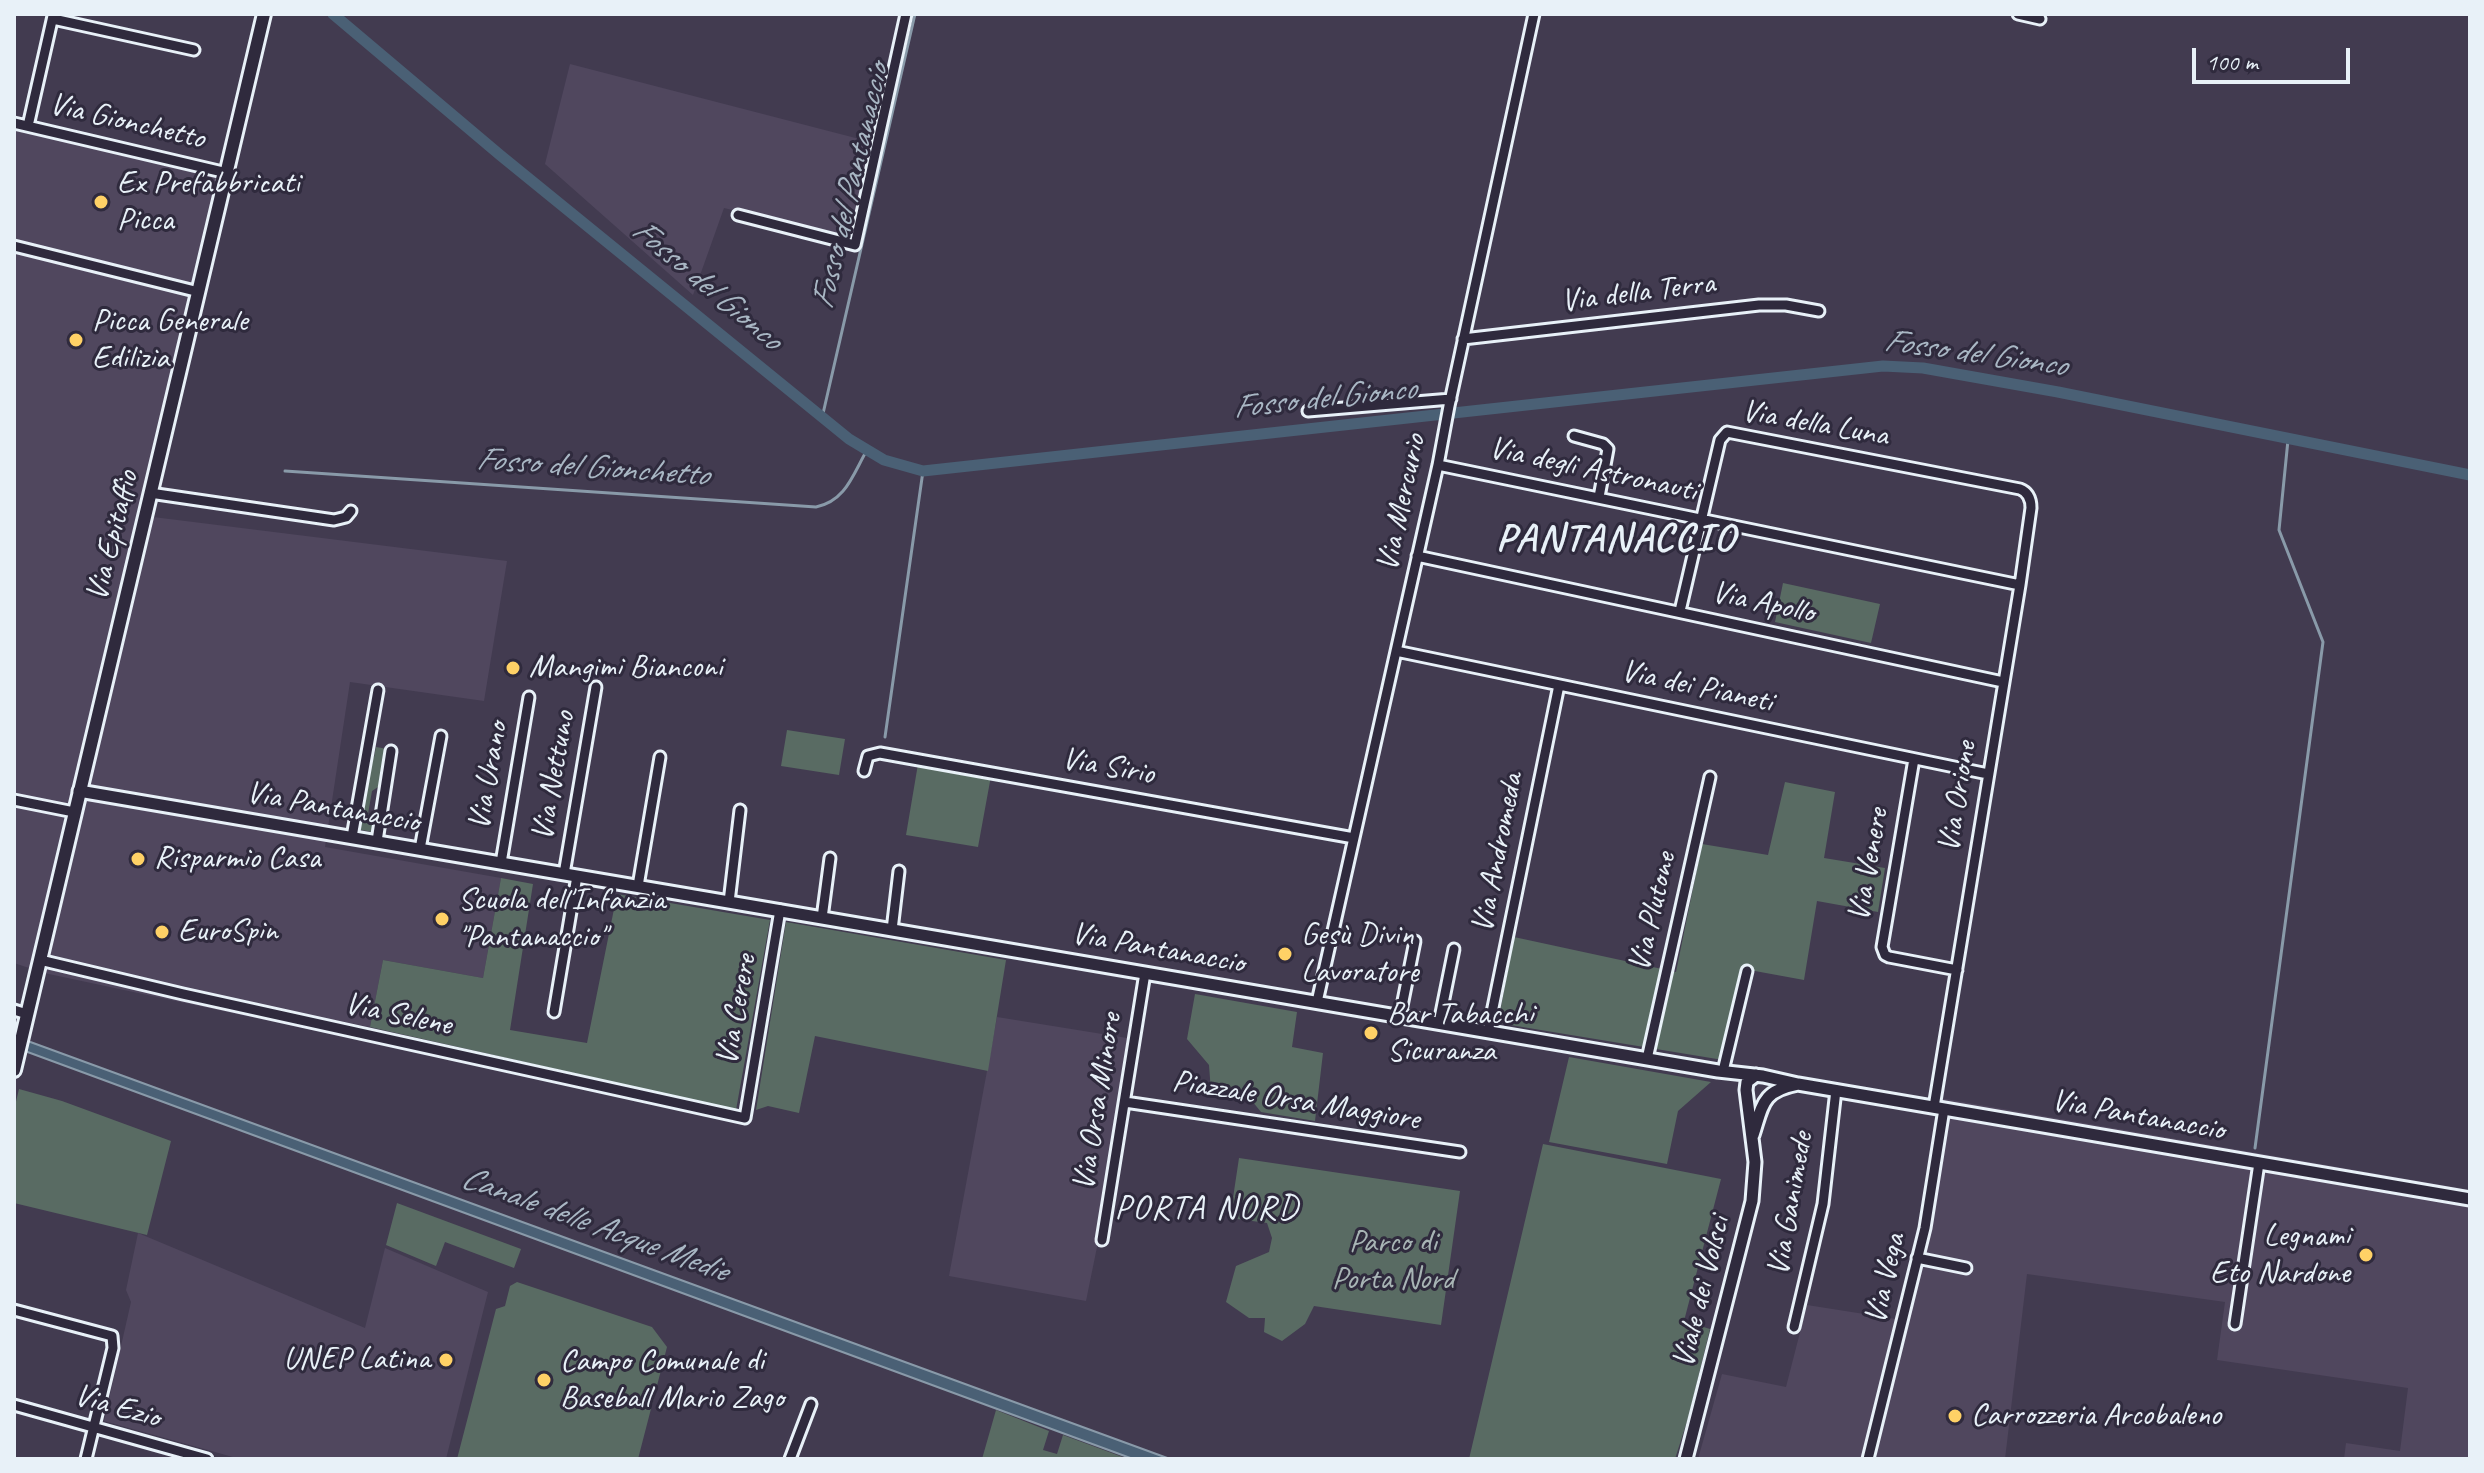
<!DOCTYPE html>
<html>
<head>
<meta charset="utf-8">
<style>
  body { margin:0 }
  #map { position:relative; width:2484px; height:1473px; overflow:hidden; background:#423b50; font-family:Caveat,sans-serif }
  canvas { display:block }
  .frame { position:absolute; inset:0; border:16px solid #e8f1f8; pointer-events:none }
  .scale { position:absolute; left:2192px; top:48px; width:158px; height:36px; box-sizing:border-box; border:4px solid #e8f1f8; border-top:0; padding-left:10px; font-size:24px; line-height:28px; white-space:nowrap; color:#e8f1f8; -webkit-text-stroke:6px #2f2a3d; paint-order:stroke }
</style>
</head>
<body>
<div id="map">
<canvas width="2484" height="1473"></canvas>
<div class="frame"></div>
<div class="scale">100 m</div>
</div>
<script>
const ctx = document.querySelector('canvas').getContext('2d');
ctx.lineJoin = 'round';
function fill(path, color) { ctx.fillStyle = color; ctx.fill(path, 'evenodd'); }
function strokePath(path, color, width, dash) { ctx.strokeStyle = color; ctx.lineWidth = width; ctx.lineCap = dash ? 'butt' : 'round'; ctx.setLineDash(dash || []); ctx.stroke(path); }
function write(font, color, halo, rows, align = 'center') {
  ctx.font = font + ' Caveat,sans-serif'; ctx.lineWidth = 6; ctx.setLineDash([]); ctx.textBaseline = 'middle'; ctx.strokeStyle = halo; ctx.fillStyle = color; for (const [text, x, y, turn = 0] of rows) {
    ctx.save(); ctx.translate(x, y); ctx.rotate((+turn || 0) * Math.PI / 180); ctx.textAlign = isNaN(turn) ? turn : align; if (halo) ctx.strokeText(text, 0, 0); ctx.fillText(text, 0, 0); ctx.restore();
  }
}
fill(new Path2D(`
  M570 64 871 142 848 238 724 208 693 295 545 164Z
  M14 130 218 178 137 515 507 561 484 701 350 682 325 847 501 878 483 978 383 960 370 1027 335 1020 331 1034 44 973 14 963Z
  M997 1017 1127 1038 1097 1247 1086 1301 949 1276Z
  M1940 1098 2470 1190V1459H2344L2346 1443 2400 1451 2408 1388 2217 1360 2225 1302 2027 1274 2005 1459H1698L1722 1374 1786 1387 1807 1305 1896 1319 1920 1227Z
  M138 1233 365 1328 385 1248 488 1292 446 1459H240L104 1421 131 1302 126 1290Z`), '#50475e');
fill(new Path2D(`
  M1783 583 1880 604 1871 643 1775 622Z
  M787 730 845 739 839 775 781 766Z
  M376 747 388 749 381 785 372 791 368 814 375 823 373 832 356 829 361 802 365 800 371 759 374 757Z
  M918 764 991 776 978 847 906 835Z
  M1785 782 1835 792 1824 858 1885 868 1878 912 1817 901 1804 980 1744 969 1723 1060 1498 1023 1514 937 1676 972 1702 844 1768 855Z
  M501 878 533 884 510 1030 587 1043 617 894 770 920 736 1110 370 1027 383 960 483 978Z
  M786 922 1006 960 988 1071 815 1036 799 1113 768 1106 756 1110Z
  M1195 994 1297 1012 1292 1047 1323 1053 1315 1121 1261 1112 1252 1101 1211 1092 1209 1065 1187 1039Z
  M1569 1057 1711 1082 1678 1111 1667 1164 1549 1142Z
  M19 1089 62 1101 171 1141 147 1235 14 1203V1110Z
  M1543 1144 1721 1179 1684 1321 1710 1329 1689 1415 1675 1459H1469Z
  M1239 1158 1460 1191 1441 1325 1314 1306 1305 1324 1282 1341 1264 1332 1265 1318H1249L1226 1302 1236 1266 1269 1252 1272 1238 1267 1223 1230 1218Z
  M397 1203 521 1249 514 1268 445 1242 436 1266 386 1245Z
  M517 1282 652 1327 667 1347 638 1459H457L496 1309 505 1306 510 1286Z
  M996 1410 1049 1431 1043 1450 1057 1454 1063 1435 1128 1459H982Z`), '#596b63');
const water = new Path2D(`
  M14 1036 1170 1459H1133L14 1047Z`);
fill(water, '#4a6075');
strokePath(water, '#899aa9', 2);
strokePath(new Path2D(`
  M822 418 915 14
  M285 471 816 507C846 501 853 474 867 450
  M885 737 923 471
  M2255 1148 2323 642 2279 530 2288 440`), '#899aa9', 3);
strokePath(new Path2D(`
  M333 14 500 155 849 439 884 460 923 471 1883 366 1923 368 2058 392 2470 475`), '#4a6075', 11);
const minor = new Path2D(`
  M2018 14 2040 19
  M53 19 194 50
  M14 123 227 173
  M28 126 53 16
  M738 215 855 245 906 14
  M14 246 199 292
  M1463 339 1759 305H1786L1819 311
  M1308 411 1451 399
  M1574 436 1603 444 1608 449 1599 497
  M1438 465 2020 585
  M150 493 334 520 346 517 351 511
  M1417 556 2003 682
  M1680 611 1720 440 1727 432 2020 489C2028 492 2031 499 2031 508L2020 585 1934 1107
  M1396 651 1988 774
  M1914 759 1882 947 1885 955 1889 957 1957 970
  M864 771 868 756 880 753 1354 838
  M14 800 74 812
  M352 837 378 690
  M377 841 391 751
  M420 849 441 736
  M501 863 529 697
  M564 874 596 687
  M638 886 660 757
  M729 902 740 810
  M822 918 830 858
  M892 930 899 871
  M40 960 183 994 745 1118 780 910
  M1317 1002 1438 465 1449 406 1534 14
  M14 1010 27 1014
  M554 1012 577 876
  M1400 1016 1415 941
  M1439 1023 1454 949
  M1488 1032 1559 685
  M1647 1059 1710 777
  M1723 1071 1747 971
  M1125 1102 1460 1152
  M1102 1240 1145 973
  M1917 1258 1966 1268
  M14 1310 112 1336 113 1348 86 1459
  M2235 1324 2259 1163
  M1794 1327 1823 1204 1836 1090
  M14 1405 207 1459
  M790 1459 811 1404
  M1868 1459 1925 1228 1944 1109`);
const tertiary = new Path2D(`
  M79 791 1718 1071 1763 1076 1798 1084 2470 1199
  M1753 1135C1763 1104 1762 1091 1798 1084
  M1686 1459 1752 1201 1755 1162 1746 1090 1747 1082 1756 1075`);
const secondary = new Path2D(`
  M14 1070 264 14`);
strokePath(minor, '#e8f1f8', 15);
strokePath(tertiary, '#e8f1f8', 17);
strokePath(secondary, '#e8f1f8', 18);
strokePath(minor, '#2f2a3d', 9);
strokePath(tertiary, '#2f2a3d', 11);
strokePath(secondary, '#2f2a3d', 12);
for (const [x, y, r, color] of [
  [101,202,8,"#ffd166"],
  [76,340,8,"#ffd166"],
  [513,668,8,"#ffd166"],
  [138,859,8,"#ffd166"],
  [442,919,8,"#ffd166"],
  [162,932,8,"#ffd166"],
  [1285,954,8,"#ffd166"],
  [1371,1033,8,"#ffd166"],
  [2366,1255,8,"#ffd166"],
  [446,1360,8,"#ffd166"],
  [544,1380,8,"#ffd166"],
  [1955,1416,8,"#ffd166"]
]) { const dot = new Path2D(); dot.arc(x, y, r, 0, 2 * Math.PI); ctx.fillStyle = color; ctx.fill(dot); strokePath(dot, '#2f2a3d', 3); }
write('32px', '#e8f1f8', '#2f2a3d', [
  ["Via Gionchetto",127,122,13],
  ["Via della Terra",1638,293,-7],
  ["Via della Luna",1815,424,10],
  ["Via degli Astronauti",1593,470,12],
  ["Via Mercurio",1402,503,-78],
  ["Via Epitaffio",113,536,-76],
  ["Via Apollo",1763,603,12],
  ["Via dei Pianeti",1697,687,12],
  ["Via Sirio",1108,767,10],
  ["Via Urano",489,776,-80],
  ["Via Nettuno",554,776,-80],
  ["Via Orione",1958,797,-81],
  ["Via Pantanaccio",333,808,10],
  ["Via Andromeda",1498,853,-79],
  ["Via Venere",1869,865,-80],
  ["Via Plutone",1653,912,-77],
  ["Via Pantanaccio",1158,949,10],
  ["Via Cerere",737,1010,-80],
  ["Via Selene",398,1015,12],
  ["Piazzale Orsa Maggiore",1296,1101,9],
  ["Via Orsa Minore",1098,1102,-81],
  ["Via Pantanaccio",2138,1116,10],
  ["Via Ganimede",1791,1204,-80],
  ["Via Vega",1886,1279,-77],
  ["Viale dei Volsci",1702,1292,-76],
  ["Via Ezio",117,1407,16]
]);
write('32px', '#e8f1f8', '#2f2a3d', [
  ["Ex Prefabbricati",117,184],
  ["Picca",117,221],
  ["Picca Generale",92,322],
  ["Edilizia",92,359],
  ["Mangimi Bianconi",529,668],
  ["Risparmio Casa",154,859],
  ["Scuola dell'Infanzia",458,901],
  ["\"Pantanaccio\"",458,938],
  ["EuroSpin",178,932],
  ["Gesù Divin",1301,936],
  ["Lavoratore",1301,973],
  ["Bar Tabacchi",1387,1015],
  ["Sicuranza",1387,1052],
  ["Legnami",2350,1237,"right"],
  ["Eto Nardone",2350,1274,"right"],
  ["UNEP Latina",430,1360,"right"],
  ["Campo Comunale di",560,1362],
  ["Baseball Mario Zago",560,1399],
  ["Carrozzeria Arcobaleno",1971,1416]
], 'left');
write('32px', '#a8b5b5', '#2f2a3d', [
  ["Parco di",1393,1243],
  ["Porta Nord",1393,1280]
]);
write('italic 34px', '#a9b7c4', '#2f2a3d', [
  ["Fosso del Pantanaccio",851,187,-77],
  ["Fosso del Gionco",706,285,40],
  ["Fosso del Gionco",1975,354,8],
  ["Fosso del Gionco",1324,399,-6],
  ["Fosso del Gionchetto",592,468,4],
  ["Canale delle Acque Medie",594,1225,20]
]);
ctx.letterSpacing = '2px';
write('34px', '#e8f1f8', '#2f2a3d', [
  ["PORTA NORD",1207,1209]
]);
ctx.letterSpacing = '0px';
ctx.letterSpacing = '2px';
write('bold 40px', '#e8f1f8', '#2f2a3d', [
  ["PANTANACCIO",1616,540]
]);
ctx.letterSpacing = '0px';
</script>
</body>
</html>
